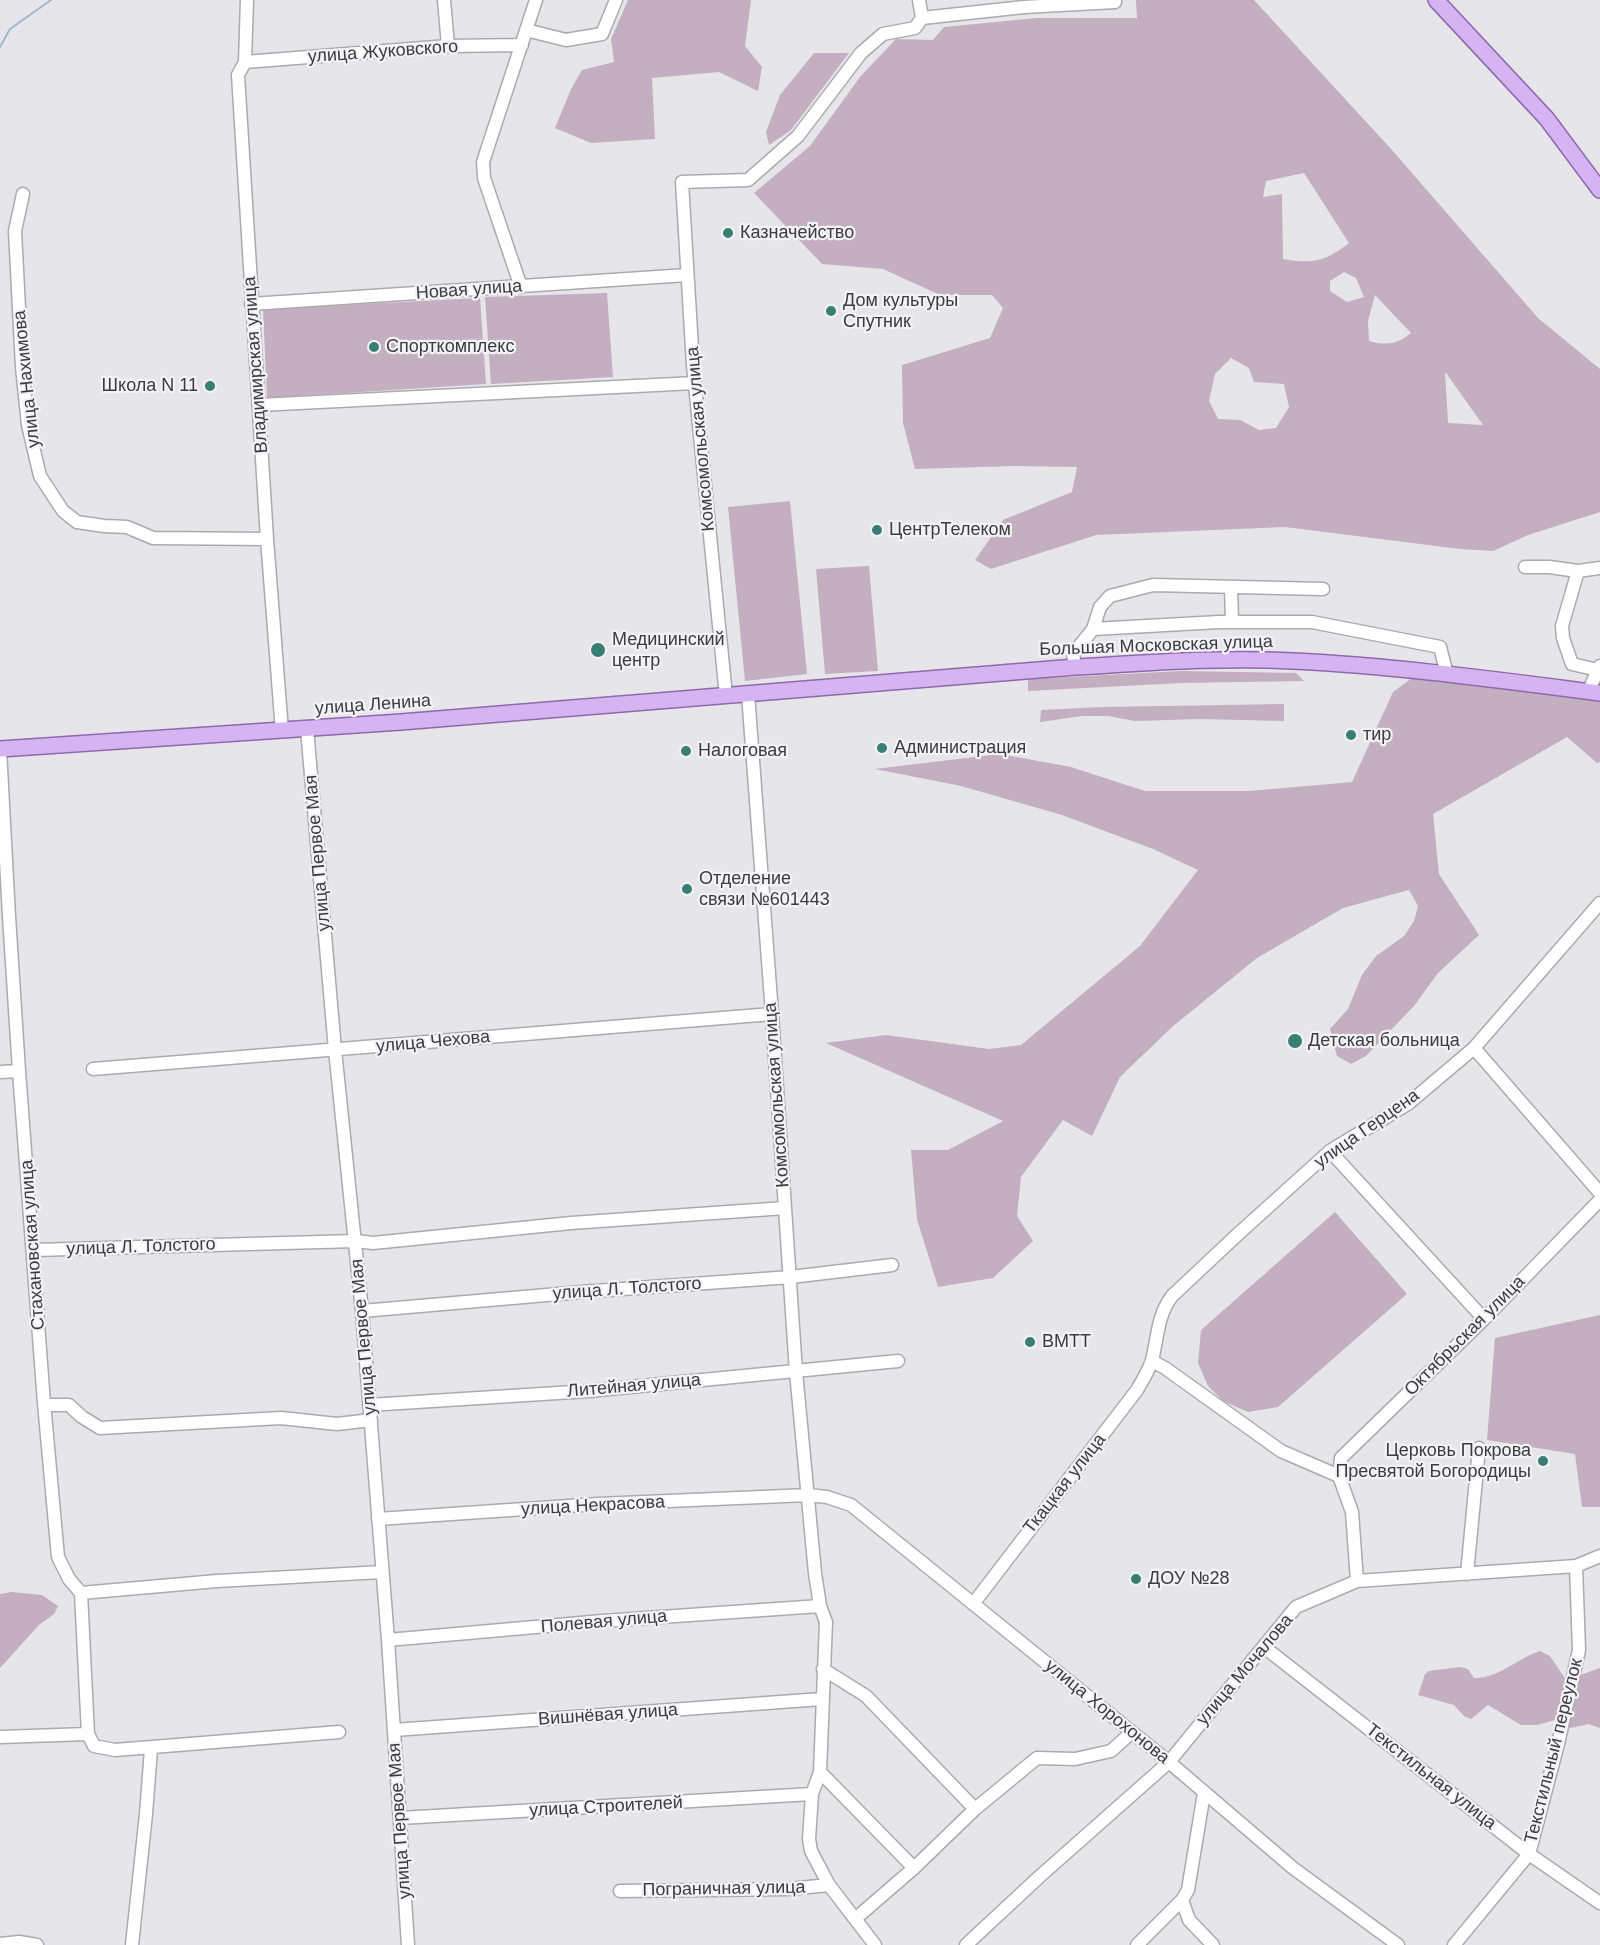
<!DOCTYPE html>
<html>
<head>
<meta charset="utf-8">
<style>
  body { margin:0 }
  canvas { display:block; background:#e6e5ea }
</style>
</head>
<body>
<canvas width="1600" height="1945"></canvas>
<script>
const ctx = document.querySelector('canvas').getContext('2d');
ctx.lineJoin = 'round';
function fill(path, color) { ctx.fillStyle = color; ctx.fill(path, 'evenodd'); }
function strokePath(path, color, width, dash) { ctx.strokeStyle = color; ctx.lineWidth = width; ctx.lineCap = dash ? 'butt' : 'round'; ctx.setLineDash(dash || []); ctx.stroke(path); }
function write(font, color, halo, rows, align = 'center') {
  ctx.font = font + ' Arial,sans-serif'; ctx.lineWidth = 4.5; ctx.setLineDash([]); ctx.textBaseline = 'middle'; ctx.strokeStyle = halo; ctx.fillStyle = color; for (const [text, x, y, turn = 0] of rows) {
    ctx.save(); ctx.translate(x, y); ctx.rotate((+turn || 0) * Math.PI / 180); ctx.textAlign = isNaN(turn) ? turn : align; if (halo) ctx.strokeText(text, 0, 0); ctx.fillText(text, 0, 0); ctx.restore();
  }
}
fill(new Path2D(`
  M628 0H751L745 46 762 67 758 91 719 72 652 78 655 139 591 143 555 128 571 89 582 70 614 62 611 39Z
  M1136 0H1254L1392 150 1538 318 1600 369V512L1528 535 1493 551 1460 549 1285 527 1096 535 991 569 975 560 1003 520 1072 492 1077 467 1015 466 915 469 903 423 902 365 990 338 1003 308 992 295H940L883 269 822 264 754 193 810 146 860 77 896 39 933 40 944 27 1037 18H1137ZM1304 173 1349 243C1324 262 1314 264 1283 259L1282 194 1263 197 1266 181ZM1344 272 1356 278 1364 297 1347 302 1330 291V281ZM1375 295 1411 333C1398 344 1386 346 1369 341L1368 321ZM1231 358 1249 368 1254 382 1284 384 1289 407 1276 428 1259 430 1240 420 1218 419 1209 401 1215 374ZM1445 373H1446L1483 425 1448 423Z
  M814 53H849L791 130 769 145 766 132 780 95Z
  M607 293 613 377 491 384 485 297Z
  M480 298 486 384 267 398 263 309Z
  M790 501 807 674 745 681 728 507Z
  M869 566 878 671 825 674 816 569Z
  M1181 671 1296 673 1304 681 1181 683 1028 691V679Z
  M1416 675 1600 700V762L1597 763 1567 737 1433 814 1439 874 1479 935 1438 973 1414 1006 1366 1056 1351 1064 1337 1056 1330 1029 1348 1009 1362 975 1376 956 1404 936 1414 921 1418 906 1409 890 1343 908 1257 958 1172 1027 1120 1077 1092 1136 1063 1120 1021 1177 1017 1216 1033 1241 993 1278 938 1287 917 1219 911 1150H948L1003 1121 826 1043 886 1035 989 1049 1021 1045 1140 946 1198 870 1153 849 1062 815 961 786 875 769 1000 754 1071 767 1145 791H1249L1352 782 1393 692Z
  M1284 704V721L1200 719 1135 721 1108 716H1082L1040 722 1041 710 1101 707Z
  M1335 1212 1407 1294 1278 1407 1248 1412 1223 1401 1208 1386 1198 1363 1201 1330Z
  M1600 1315V1507H1582L1575 1454 1487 1440 1495 1338Z
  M12 1592 42 1595 58 1606 54 1614 40 1624 0 1668V1594Z
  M1540 1651 1550 1656 1566 1680 1600 1668V1728L1588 1724 1571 1728 1555 1720 1537 1725H1521L1488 1705 1471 1719 1464 1716 1454 1705 1418 1695 1425 1674 1429 1671 1460 1667 1468 1669 1474 1678C1498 1679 1518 1658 1540 1651Z`), '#c3afc0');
strokePath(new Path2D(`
  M0 47 10 29 51 0`), '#9db8d1', 2);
const minor = new Path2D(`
  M247 0 245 62 238 75 267 539 282 731
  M444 0 448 46
  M919 0 922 18
  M526 30 566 40 602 34 616 0
  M245 62 448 46 522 45
  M23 194 15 231 22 367 28 425 40 476 63 511 77 522 104 526 127 527 153 538 267 539
  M521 287 484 178 483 162 536 0
  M251 304 687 275
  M259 405 695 383
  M1525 567H1549L1578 571 1600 568
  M1578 571 1562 626 1563 638 1572 664 1598 670
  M1231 587 1232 622
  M1093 629 1100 607 1110 596 1153 585 1323 589
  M1075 667 1073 654 1093 629 1219 622H1312L1440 647 1447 674
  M1588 692 1600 666
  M748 694 772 1014 796 1372 815 1573 820 1606 826 1622 820 1772 812 1794 809 1839 811 1851 829 1885 875 1945
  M726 696 693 365 682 182 748 180 798 136 861 53 883 34 915 28 922 18 1024 7 1115 2 1114 0
  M307 729 335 1050 362 1311 388 1640 408 1945
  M0 749 9 916 19 1071 44 1403 58 1557 69 1579 81 1593 88 1734
  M1474 1048 1600 1193
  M93 1069 772 1014
  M0 1072 19 1071
  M1330 1151 1484 1319
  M34 1250 356 1241 373 1243 571 1223 785 1208
  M362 1311 581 1292 791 1277 892 1265
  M1152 1361 1165 1368 1281 1451 1339 1476 1352 1512 1357 1581
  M45 1405H69L82 1417 100 1428 281 1418 337 1424 371 1420
  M369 1405 589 1391 898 1361
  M1339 1476 1341 1458 1484 1319 1600 1200
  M378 1519 598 1504 808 1495 827 1497 851 1505 1169 1762 1293 1868 1398 1945
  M1467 1574 1479 1448
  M81 1593 217 1581 382 1572
  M973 1604 1137 1390C1143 1380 1149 1370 1152 1360 1158 1337 1157 1316 1172 1296L1237 1235 1330 1151 1409 1103 1474 1048 1600 903
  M388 1640 603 1621 820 1606
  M1264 1647 1529 1854 1600 1903
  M823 1669 866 1696 975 1809
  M394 1730 822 1699
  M0 1737 88 1734 94 1746 115 1750 339 1732
  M820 1772 914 1868
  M400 1818 812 1794
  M620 1891 788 1889 829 1885
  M1182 1900 1189 1920 1213 1945
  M855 1919 914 1868 975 1809 1037 1758 1075 1759 1111 1751 1132 1732
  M0 1944 19 1942 37 1945
  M132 1945 146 1814 151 1749
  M966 1945 1039 1877 1169 1762 1296 1607 1357 1581 1576 1566 1600 1556
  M1137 1945 1182 1900 1188 1890 1204 1793
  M1454 1945 1529 1854 1558 1744 1579 1650 1576 1566`);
const major = new Path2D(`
  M1436 0 1547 119 1600 190
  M0 749 401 722 1075 667C1147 663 1220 657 1293 661 1396 666 1498 680 1600 693`);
strokePath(minor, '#ababaf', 15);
strokePath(major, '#8f69ac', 18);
strokePath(minor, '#fff', 12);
strokePath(major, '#d6b3f1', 15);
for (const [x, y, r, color] of [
  [728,233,6,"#397e72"],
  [831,311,6,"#397e72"],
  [374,347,6,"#397e72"],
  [210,386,6,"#397e72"],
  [877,530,6,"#397e72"],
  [598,650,8,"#397e72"],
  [1351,735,6,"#397e72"],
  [882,748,6,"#397e72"],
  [686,751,6,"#397e72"],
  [687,889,6,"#397e72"],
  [1295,1041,8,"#397e72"],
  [1030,1342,6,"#397e72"],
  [1543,1461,6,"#397e72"],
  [1136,1579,6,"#397e72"]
]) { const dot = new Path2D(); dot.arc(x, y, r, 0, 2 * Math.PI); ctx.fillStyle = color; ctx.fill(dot); strokePath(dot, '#f3f3f7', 2); }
write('18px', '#3c3c3e', '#f3f3f7', [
  ["улица Жуковского",383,52,-4],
  ["Новая улица",469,290,-4],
  ["Владимирская улица",256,365,-94],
  ["улица Нахимова",27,379,-96],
  ["Комсомольская улица",701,439,-95],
  ["Большая Московская улица",1156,646,-2],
  ["улица Ленина",373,705,-4],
  ["улица Первое Мая",318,853,-95],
  ["улица Чехова",433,1042,-5],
  ["Комсомольская улица",777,1095,-94],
  ["улица Герцена",1367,1129,-35],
  ["Стахановская улица",33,1245,-94],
  ["улица Л. Толстого",141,1247,-2],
  ["улица Л. Толстого",627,1289,-4],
  ["Октябрьская улица",1465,1336,-45],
  ["улица Первое Мая",364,1337,-95],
  ["Литейная улица",634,1386,-5],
  ["Ткацкая улица",1065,1484,-52],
  ["улица Некрасова",593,1506,-3],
  ["Полевая улица",604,1622,-5],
  ["улица Мочалова",1245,1670,-50],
  ["улица Хорохонова",1107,1712,39],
  ["Вишнёвая улица",608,1715,-4],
  ["Текстильный переулок",1554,1751,-76],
  ["Текстильная улица",1431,1777,38],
  ["улица Строителей",606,1807,-3],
  ["улица Первое Мая",400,1821,-94],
  ["Пограничная улица",724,1889,-1]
]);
write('18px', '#3c3c3e', '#f3f3f7', [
  ["Казначейство",740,233],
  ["Дом культуры",843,301],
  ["Спутник",843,322],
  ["Спорткомплекс",386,347],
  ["Школа N 11",198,386,"right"],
  ["ЦентрТелеком",889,530],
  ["Медицинский",612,640],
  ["центр",612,661],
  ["тир",1363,735],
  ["Администрация",894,748],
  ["Налоговая",698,751],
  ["Отделение",699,879],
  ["связи №601443",699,900],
  ["Детская больница",1308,1041],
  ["ВМТТ",1042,1342],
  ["Церковь Покрова",1531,1451,"right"],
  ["Пресвятой Богородицы",1531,1472,"right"],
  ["ДОУ №28",1148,1579]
], 'left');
</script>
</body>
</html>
